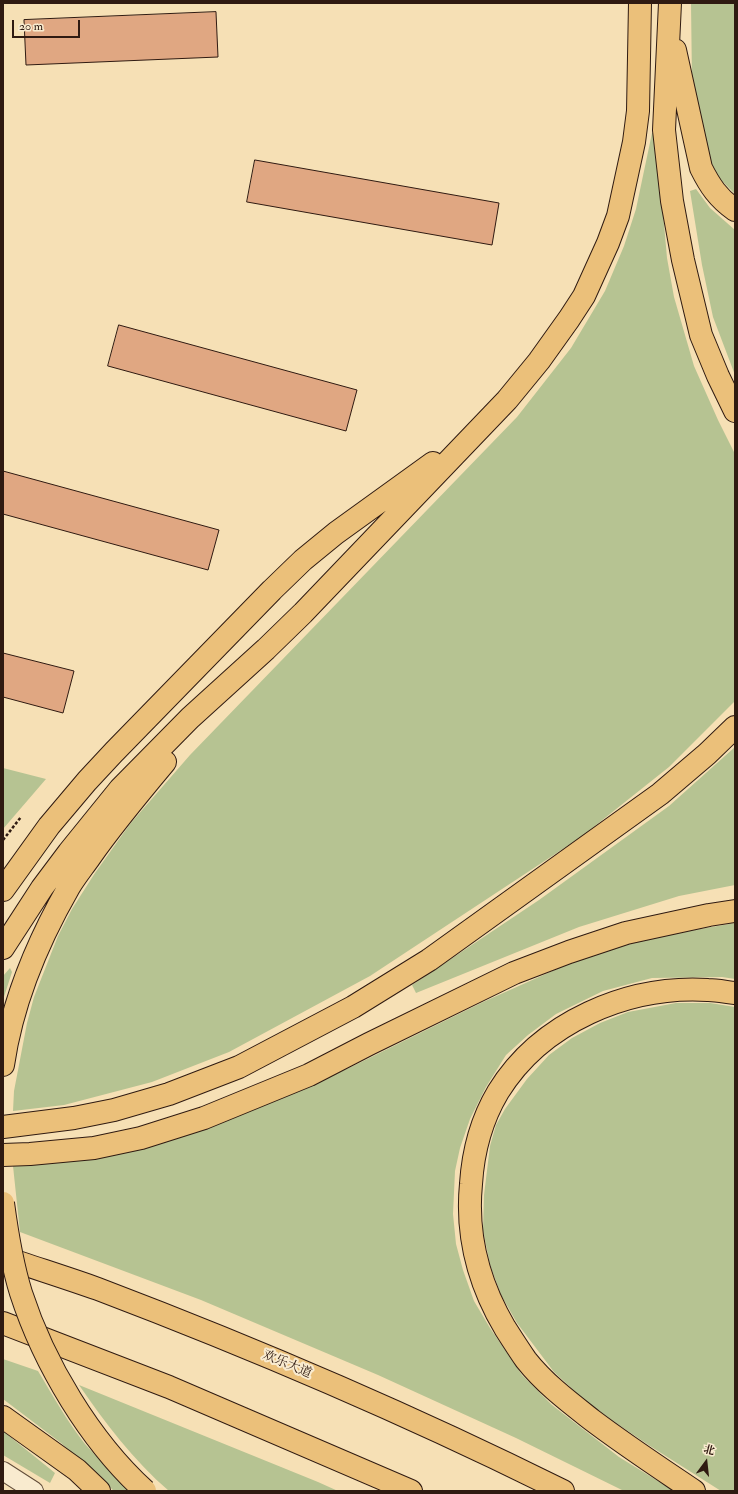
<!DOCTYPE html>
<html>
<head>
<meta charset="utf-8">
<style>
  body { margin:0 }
  #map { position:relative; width:738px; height:1494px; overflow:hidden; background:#f6e0b5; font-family:"IM FELL Double Pica","Noto Serif SC",serif }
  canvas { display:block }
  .frame { position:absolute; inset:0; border:4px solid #2f1a11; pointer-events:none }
  .north { position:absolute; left:686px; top:1442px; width:40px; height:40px; -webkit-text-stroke:3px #f9ebcf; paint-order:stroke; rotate:15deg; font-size:11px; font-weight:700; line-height:16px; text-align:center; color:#2f1a11 }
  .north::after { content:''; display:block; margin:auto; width:14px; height:18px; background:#2f1a11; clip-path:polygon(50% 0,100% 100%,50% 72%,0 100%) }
  .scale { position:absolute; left:12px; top:20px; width:68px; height:18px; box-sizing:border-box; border:2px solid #2f1a11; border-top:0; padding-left:5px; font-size:12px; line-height:14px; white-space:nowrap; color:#2f1a11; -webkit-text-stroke:3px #f9ebcf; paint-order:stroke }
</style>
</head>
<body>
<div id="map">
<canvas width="738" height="1494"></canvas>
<div class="frame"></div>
<div class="north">北</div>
<div class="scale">20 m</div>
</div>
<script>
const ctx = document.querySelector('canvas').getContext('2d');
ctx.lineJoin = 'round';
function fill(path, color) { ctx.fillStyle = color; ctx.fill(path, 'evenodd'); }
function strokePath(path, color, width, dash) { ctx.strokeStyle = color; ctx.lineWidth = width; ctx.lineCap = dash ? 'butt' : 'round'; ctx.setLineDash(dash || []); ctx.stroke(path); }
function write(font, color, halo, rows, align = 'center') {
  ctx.font = font + ' "IM FELL Double Pica","Noto Serif SC",serif'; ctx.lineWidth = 4; ctx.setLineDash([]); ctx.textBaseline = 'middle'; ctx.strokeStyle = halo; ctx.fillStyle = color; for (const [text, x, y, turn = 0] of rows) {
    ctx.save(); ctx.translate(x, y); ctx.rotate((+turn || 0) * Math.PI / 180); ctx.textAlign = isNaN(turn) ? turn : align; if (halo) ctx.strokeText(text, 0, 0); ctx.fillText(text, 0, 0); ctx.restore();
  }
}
fill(new Path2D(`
  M691 3H735V194L718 177 709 161 692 82Z
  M652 133H656L667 258 674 297 694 366 718 420 735 454V701L669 767 581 837 370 976 229 1052 152 1082 64 1105 13 1111 14 1091 27 1023 34 997 58 936 72 909 95 873 130 824 190 755 517 417 571 348 605 291 624 246 636 209Z
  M696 189 710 208 735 230V375L713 317 702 265 690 191Z
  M735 747V885L679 896 579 927 416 993 412 985 539 900 669 806Z
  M3 768 46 779 3 829Z
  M735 923V979L722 977 652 978 603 991 556 1014 528 1035 506 1055 486 1087 470 1119 460 1148 455 1171 453 1214 456 1244 463 1270 474 1301 490 1328 522 1375 552 1405 619 1457 674 1491H624L516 1438 378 1375 201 1300 20 1232 13 1166 56 1162 133 1151 221 1123 349 1068 483 1002 577 960 640 941 700 929Z
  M10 968 12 972 3 1000V976Z
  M676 1003H710L735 1007V1491H721L650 1446 616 1423 583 1399 554 1372 517 1323 501 1295 490 1265 483 1230 484 1195 490 1146 496 1125 505 1109 527 1079 549 1055 572 1038 600 1023 628 1012Z
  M3 1359 38 1371C53 1396 67 1421 85 1444 99 1460 115 1475 130 1491H114L61 1443 3 1399Z
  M79 1385 318 1482 338 1491H169C133 1460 106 1424 79 1385Z
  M3 1431 55 1473 50 1483 3 1455Z`), '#b6c392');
const building = new Path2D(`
  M216 12 218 57 26 65 24 20Z
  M255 160 499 203 492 245 247 202Z
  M119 325 357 390 346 431 108 366Z
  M3 471 219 530 208 570 3 514Z
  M3 653 74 671 63 713 3 697Z`);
fill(building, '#e0a782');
strokePath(building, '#2f1a11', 1);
const street = new Path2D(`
  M3 1471 34 1491`);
const highway = new Path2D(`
  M670 3 664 130 672 201 683 260 701 335 718 376 735 411
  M675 50 701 168C710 186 718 198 735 210
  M3 890 49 826 87 781 114 752 272 590 303 560 336 533 433 463
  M3 948 42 888 69 852 120 789 190 718 266 649 303 613 507 400 539 361 569 319 584 296 608 243 618 216 634 142 638 111 640 3
  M3 1065C12 1003 38 941 69 887 75 877 83 867 90 857 113 824 139 793 165 762
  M3 1127 74 1118 114 1110 169 1094 239 1067 353 1007 429 960 660 794 707 754 735 727
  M3 1155 30 1154 94 1148 141 1138 204 1118 309 1075 369 1044 514 973 569 952 626 933 709 915 735 911
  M3 1257C35 1268 67 1278 98 1289 256 1349 412 1416 563 1491
  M3 1323 169 1387 411 1491
  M3 1417 77 1470 99 1491
  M694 1491C660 1468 625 1445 592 1420 569 1402 545 1384 526 1360 519 1350 512 1339 505 1328 479 1284 466 1235 471 1184 473 1152 482 1119 498 1092 541 1022 628 985 708 990 717 990 726 992 735 993`);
strokePath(street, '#614c3a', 20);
strokePath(highway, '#2f1a11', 24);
strokePath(new Path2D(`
  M3 840 21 817`), '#2f1a11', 2.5, [3, 2]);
strokePath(street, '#f9ebcf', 18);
strokePath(highway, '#ebc07a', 22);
const highwayBridge = new Path2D(`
  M3 1203C7 1233 12 1264 21 1293 44 1364 90 1441 145 1491`);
strokePath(highwayBridge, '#2f1a11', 24, []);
strokePath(highwayBridge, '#ebc07a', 22);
write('13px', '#2f1a11', '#f9ebcf', [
  ["欢乐大道",287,1365,23]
]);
</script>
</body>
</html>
